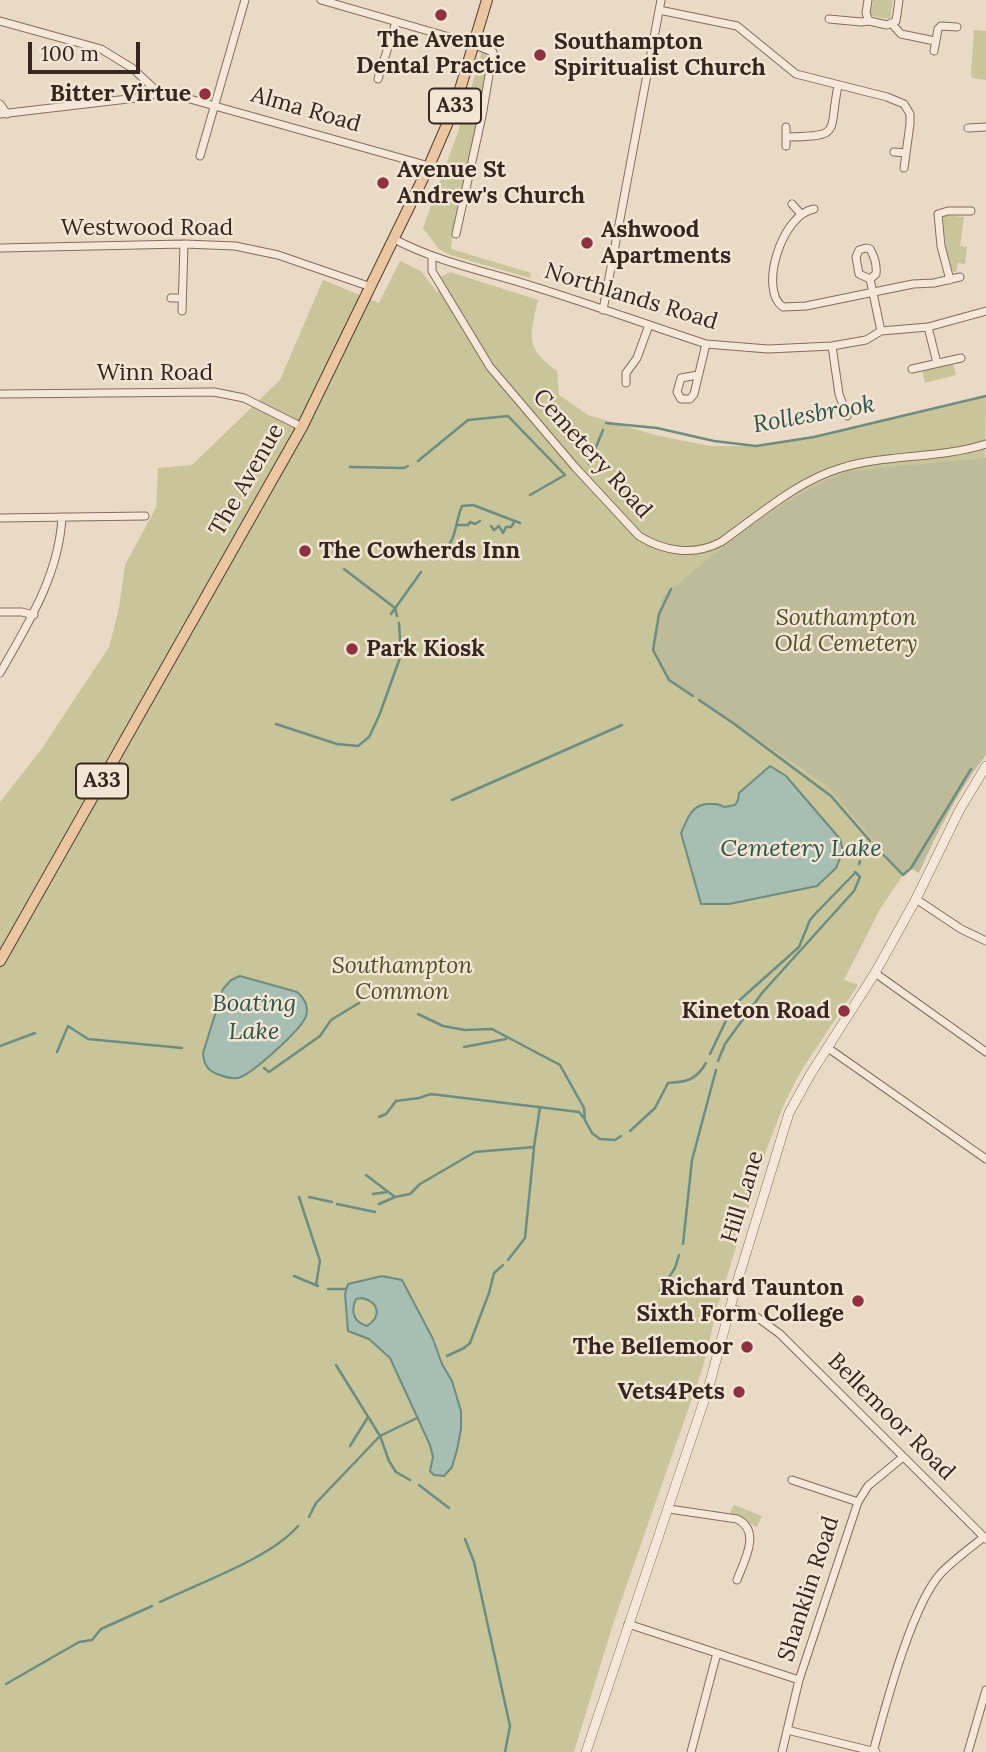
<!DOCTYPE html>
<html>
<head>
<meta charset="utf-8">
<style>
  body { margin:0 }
  #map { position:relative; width:986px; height:1752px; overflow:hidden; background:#ead9c5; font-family:Lora,serif }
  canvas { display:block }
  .scale { position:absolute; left:28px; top:42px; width:112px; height:32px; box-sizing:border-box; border:4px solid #35261f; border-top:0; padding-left:9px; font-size:21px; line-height:24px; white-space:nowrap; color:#35261f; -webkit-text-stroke:5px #f2e5d4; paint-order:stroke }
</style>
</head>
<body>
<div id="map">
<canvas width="986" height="1752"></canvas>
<div class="scale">100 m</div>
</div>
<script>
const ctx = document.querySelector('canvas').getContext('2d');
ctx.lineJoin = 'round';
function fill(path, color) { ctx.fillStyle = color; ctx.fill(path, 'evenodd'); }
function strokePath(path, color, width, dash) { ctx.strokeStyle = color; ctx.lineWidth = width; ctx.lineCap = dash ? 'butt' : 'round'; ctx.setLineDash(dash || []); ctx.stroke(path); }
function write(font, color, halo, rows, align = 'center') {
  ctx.font = font + ' Lora,serif'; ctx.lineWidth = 5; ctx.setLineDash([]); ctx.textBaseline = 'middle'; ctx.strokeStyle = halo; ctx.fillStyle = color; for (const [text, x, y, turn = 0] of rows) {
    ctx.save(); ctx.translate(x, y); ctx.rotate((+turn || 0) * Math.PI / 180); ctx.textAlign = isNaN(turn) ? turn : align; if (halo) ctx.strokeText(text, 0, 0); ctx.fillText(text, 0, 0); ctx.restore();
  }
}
fill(new Path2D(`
  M873 0H893L890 19 870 16Z
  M974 30 986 31V80L972 78 971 73Z
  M482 51 490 57 482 100 453 228 451 249 531 273 530 278 450 255 439 249 423 228 458 132Z
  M943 215 964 217 960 246 967 247 965 264 958 263 956 272H953L946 248Z
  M400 261 421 271 437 292 447 287 440 277 450 272 538 300C530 336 524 347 557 371L559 395 588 415 655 435 710 446H756L814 437 986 396 985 460 847 471C778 499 721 552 662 597L653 650 669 680 827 786 903 875 880 909 844 980 858 985 801 1071 785 1102 767 1148 718 1305 702 1370 613 1624 574 1752H0V802L41 750 109 647 119 608 125 565 156 508 158 468 192 465 280 380 323 280 379 303Z
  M953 362 956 375 925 383 922 369Z
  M734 1505 762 1516 757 1527 730 1513Z`), '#c8c59a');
fill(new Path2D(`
  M986 458V755C958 791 937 832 919 873L909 867 903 875 827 786 669 680 653 650 662 597C719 550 778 499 847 471Z`), '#bdbb99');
const water = new Path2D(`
  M770 766 786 776 840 839 843 851 836 868 817 886 729 904H701L681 833C687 820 691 805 707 804 714 804 718 803 724 807L735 805 738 800 739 793Z
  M240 976 297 992C304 998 309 1006 306 1016 302 1029 251 1075 238 1078 230 1079 224 1077 217 1074 207 1070 204 1064 203 1053L223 989 231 980Z
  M382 1276 402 1280 433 1339 442 1364 452 1381 461 1411V1429L457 1450 452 1467 444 1476 434 1475 430 1471 433 1457 430 1445 390 1358 369 1339 348 1331 345 1294 348 1284ZM362 1298C379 1302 382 1316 367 1326 354 1322 350 1312 356 1299Z`);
fill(water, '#a6beb3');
strokePath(water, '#6e8c7f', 2);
strokePath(new Path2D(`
  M606 423 657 428 714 441 756 446 814 437 986 396
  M418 461 468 420 508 416 565 475 530 495
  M589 464 603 430
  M350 467 404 468 408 466
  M456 525H468L470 522 475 524 480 521
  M491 526 494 530 499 526 503 533 506 527H511L515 521
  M442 551C457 542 455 521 462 506L473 505 520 523
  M344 569 395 608 397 616
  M671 589 659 614 653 650 669 680 693 696
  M391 614 421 572
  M699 700 733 723 831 796 870 841
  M276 724 337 744 358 746 369 737 379 716 401 655 399 623
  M452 800 622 725
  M875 846 903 875 911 868 971 769
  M859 864 860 861
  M418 1014 443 1026 465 1030 492 1029 560 1065 584 1108 585 1120 592 1133 600 1139 615 1140 621 1136
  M0 1046 35 1033
  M464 1047 506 1039
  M57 1052 68 1026 88 1039 182 1048
  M710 1054 733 1006 799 947 810 920 817 912 854 874
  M718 1061 725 1044 762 993 854 891 860 877 855 872
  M264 1068 269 1072 320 1036 331 1020 359 1003
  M379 1117 386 1114 396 1101 419 1098 431 1094 579 1112 584 1118
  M630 1131 655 1108 668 1083C687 1082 696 1080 706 1063
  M366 1175 395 1197 410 1194 420 1184 475 1152 534 1147 540 1107
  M373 1194 387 1192
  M299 1197 320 1261 316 1285
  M309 1197 332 1202
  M337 1204 375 1212
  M379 1204 395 1197
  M683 1244 692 1160 716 1070
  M508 1260 525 1238 534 1148
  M294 1276 318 1286
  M328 1289H346
  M660 1291 675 1268 679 1255
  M447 1356 464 1348 470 1343 489 1293 494 1273 503 1265
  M336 1365 380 1436 389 1461 396 1472 410 1480
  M350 1446 368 1417
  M419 1485 449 1508
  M309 1517 316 1503 380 1436 417 1418
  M465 1539 474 1562 510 1726 505 1752
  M160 1602C199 1583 271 1558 298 1526
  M6 1684 79 1642 92 1640 101 1629 152 1606`), '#6e8c7f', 2.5);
const minor = new Path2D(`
  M321 0 470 43 493 52 482 116 456 234
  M868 0 866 13 869 21 887 25 896 21 899 0
  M659 10 737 26 796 74 887 97 904 104 910 114V124L904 168
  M829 19 861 22 869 21
  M0 21 101 49 132 68 159 93 145 97 0 114
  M892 24 901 34 935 41
  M934 51 938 29 941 26 957 27
  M378 79 396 22
  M172 94 429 166
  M0 104 7 114
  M968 128 986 127
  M787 137C843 136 828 134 838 86
  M786 146V127
  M894 152 906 153
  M200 156 245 0
  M792 204 800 213
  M814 209C782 214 758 290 783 307L806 306 913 284 934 283 960 277
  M394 239C438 262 484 271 532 286 590 304 648 325 706 344L768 349 832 346 866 340 881 331 928 327 986 311
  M0 248 184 244 235 246 278 255 371 287
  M866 248 870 249C874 256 877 266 876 274L870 279 859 274 856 257 859 250Z
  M432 257V271L490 367 575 467 639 536C665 552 694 556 721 542 758 516 797 481 841 468 887 454 939 459 986 444
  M870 279 881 331
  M950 280 941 246 938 214 948 211H971
  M171 298H182
  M603 310 661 0
  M182 311 184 244
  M928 327 937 363
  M832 346 839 394 847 416
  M912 369 961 358
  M698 375 681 378 677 392 681 399H690L694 394 706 344
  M626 383V373L637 358 649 325
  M0 394 214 392 244 398 302 427
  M0 518 145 516
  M0 612H22L34 615
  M0 673C28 624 59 575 62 517
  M916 899 961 929 986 941
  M875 973 986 1052
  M828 1048 986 1159
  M730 1308 754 1315 780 1334 986 1539
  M792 1480 858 1502
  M669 1509 737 1519C762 1531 744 1561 737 1580
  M628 1624 799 1680
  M787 1730 876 1752
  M691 1752 717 1653
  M782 1752 799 1680 858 1502 868 1486 903 1457
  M873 1752C885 1708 912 1603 942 1572 955 1559 970 1548 984 1537
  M968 1752 986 1690`);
const tertiary = new Path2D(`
  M586 1752 709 1386 736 1286 789 1113 810 1075 875 973 916 899 959 811 986 766`);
const primary = new Path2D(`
  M0 961 302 427 429 166 455 106 487 0`);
strokePath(minor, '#846b5d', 9);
strokePath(tertiary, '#846b5d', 10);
strokePath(primary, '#523b31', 12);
strokePath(minor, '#f6e8d8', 7);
strokePath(tertiary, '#f6e8d8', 9);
strokePath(primary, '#eac7a0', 10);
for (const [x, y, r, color] of [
  [441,15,7,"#8e3242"],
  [540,55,7,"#8e3242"],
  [205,94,7,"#8e3242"],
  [383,183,7,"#8e3242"],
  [587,243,7,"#8e3242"],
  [305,551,7,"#8e3242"],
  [352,649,7,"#8e3242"],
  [844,1011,7,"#8e3242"],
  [858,1301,7,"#8e3242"],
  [747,1347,7,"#8e3242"],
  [739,1392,7,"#8e3242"]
]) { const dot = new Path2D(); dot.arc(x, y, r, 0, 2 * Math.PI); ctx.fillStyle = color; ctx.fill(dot); strokePath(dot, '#f2e5d4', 2.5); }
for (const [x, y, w] of [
  [455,106,52],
  [102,781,52]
]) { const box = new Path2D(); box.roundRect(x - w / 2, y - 17.5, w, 35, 5); ctx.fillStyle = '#f2e5d4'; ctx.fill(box); strokePath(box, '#35261f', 2); }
write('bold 21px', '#35261f', null, [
  ["A33",455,106],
  ["A33",102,781]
]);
write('bold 23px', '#35261f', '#f2e5d4', [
  ["The Avenue",441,40,"center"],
  ["Dental Practice",441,66,"center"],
  ["Southampton",554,42],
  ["Spiritualist Church",554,68],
  ["Bitter Virtue",191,94,"right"],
  ["Avenue St",397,170],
  ["Andrew's Church",397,196],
  ["Ashwood",601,230],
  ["Apartments",601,256],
  ["The Cowherds Inn",319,551],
  ["Park Kiosk",366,649],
  ["Kineton Road",830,1011,"right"],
  ["Richard Taunton",844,1288,"right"],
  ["Sixth Form College",844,1314,"right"],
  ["The Bellemoor",733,1347,"right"],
  ["Vets4Pets",725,1392,"right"]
], 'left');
write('23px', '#35261f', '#f2e5d4', [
  ["Alma Road",306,110,16],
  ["Westwood Road",147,228],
  ["Northlands Road",631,297,17],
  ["Winn Road",155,373],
  ["Cemetery Road",592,454,48],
  ["The Avenue",247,480,-60],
  ["Hill Lane",743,1197,-73],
  ["Bellemoor Road",891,1417,45],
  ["Shanklin Road",809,1589,-72]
]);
write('italic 23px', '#4d5028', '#f2e5d4', [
  ["Southampton",846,618],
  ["Old Cemetery",846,644],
  ["Southampton",402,966],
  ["Common",402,992]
]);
write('italic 24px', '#30544b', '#f2e5d4', [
  ["Rollesbrook",814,415,-10],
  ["Cemetery Lake",801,849],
  ["Boating",254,1004],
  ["Lake",254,1032]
]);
</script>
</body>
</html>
